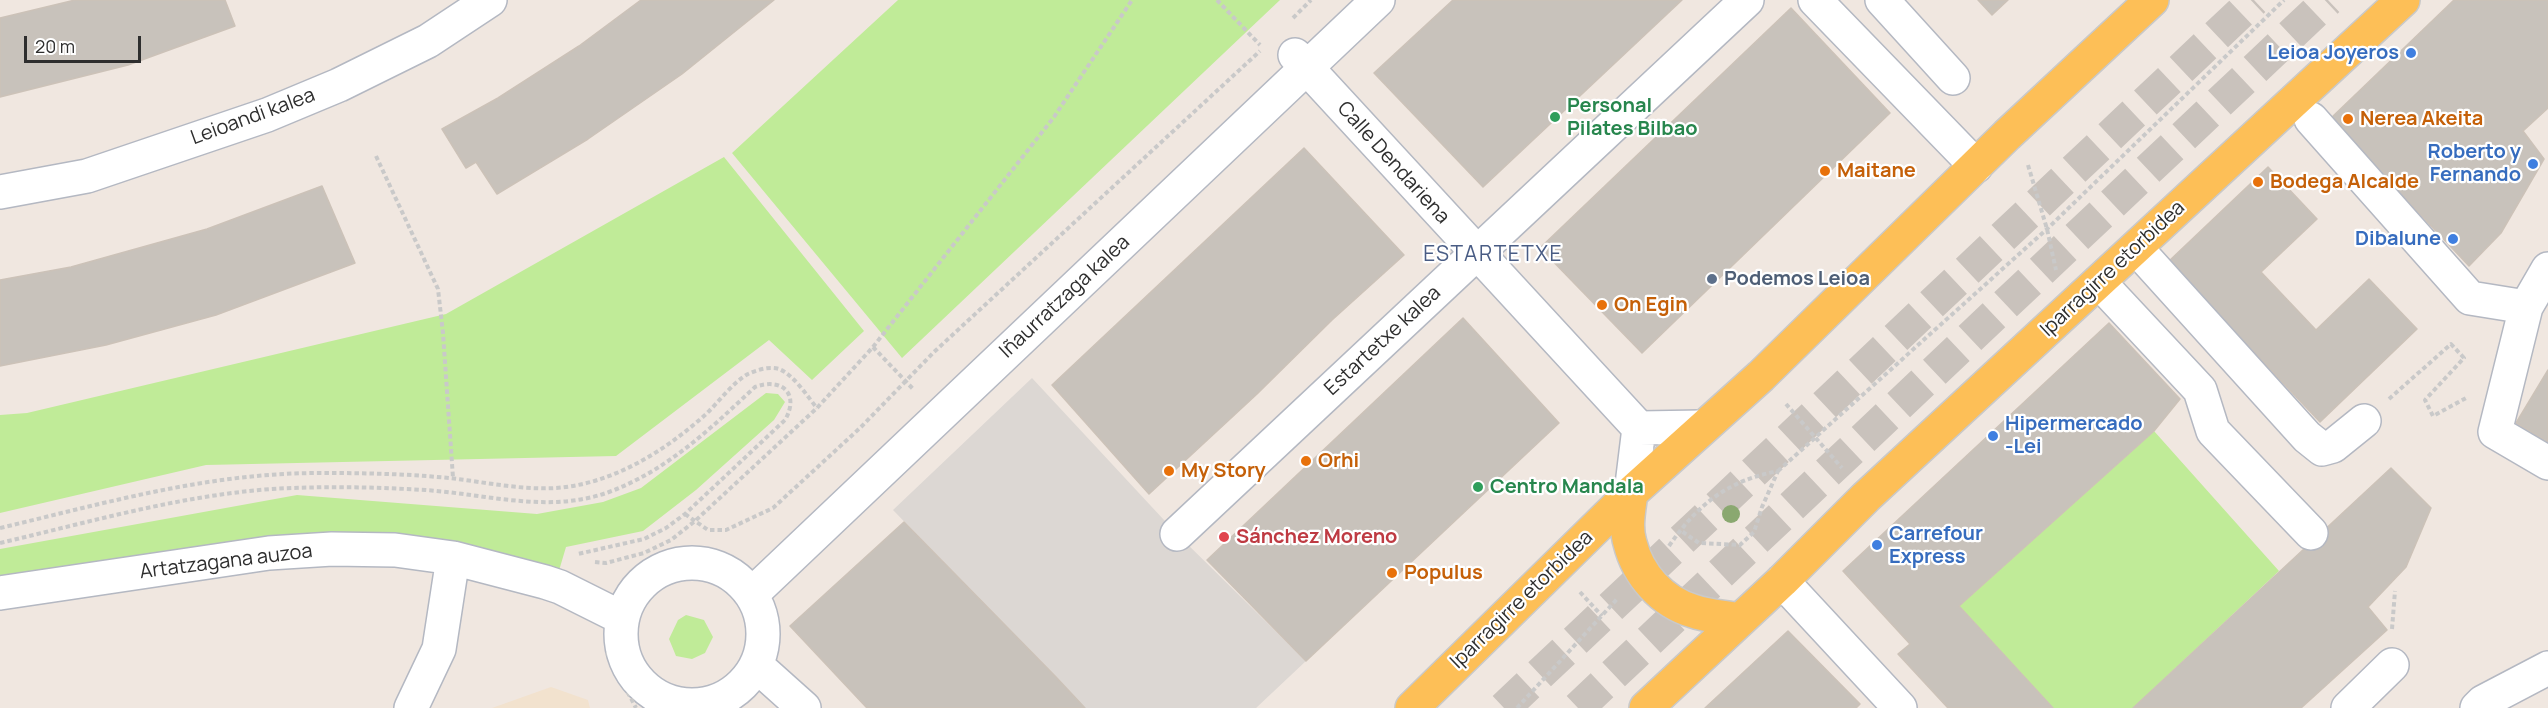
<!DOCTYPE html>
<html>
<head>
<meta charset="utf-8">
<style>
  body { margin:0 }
  #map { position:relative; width:2548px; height:708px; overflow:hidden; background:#f0e7e0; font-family:Manrope,sans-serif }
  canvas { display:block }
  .scale { position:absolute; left:24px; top:36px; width:117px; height:27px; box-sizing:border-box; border:3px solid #2e2e2e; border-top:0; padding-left:8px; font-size:18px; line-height:21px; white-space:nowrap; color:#2e2e2e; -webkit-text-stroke:4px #fff; paint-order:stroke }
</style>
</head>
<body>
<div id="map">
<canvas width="2548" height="708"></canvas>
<div class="scale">20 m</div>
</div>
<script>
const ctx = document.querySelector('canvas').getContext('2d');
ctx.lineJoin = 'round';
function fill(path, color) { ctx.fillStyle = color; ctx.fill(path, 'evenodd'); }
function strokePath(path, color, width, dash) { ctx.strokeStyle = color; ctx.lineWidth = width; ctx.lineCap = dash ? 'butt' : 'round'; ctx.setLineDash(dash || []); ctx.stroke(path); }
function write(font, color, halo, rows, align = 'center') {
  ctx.font = font + ' Manrope,sans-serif'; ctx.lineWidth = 4.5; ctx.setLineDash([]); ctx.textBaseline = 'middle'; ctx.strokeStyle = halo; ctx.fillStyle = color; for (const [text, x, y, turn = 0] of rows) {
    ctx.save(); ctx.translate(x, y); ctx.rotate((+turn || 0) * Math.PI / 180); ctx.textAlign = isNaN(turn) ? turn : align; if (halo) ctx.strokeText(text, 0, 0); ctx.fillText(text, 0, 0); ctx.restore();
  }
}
fill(new Path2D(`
  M551 687 588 700 590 708H492Z`), '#f2e2ce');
fill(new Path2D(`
  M898 0H1280L902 358 732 153Z
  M724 157 864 331 812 380 769 340 616 456 206 465 0 513V415L27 413 446 314Z
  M766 393 778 394 785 402 774 420 696 490 643 531 566 547 558 574 406 540 0 581V549L297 495 537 514 603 502 641 488Z
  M2154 431 2279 571 2133 708H2053L1959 606Z
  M686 615 704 620 713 637 705 653 692 659 676 656 669 639 678 620Z`), '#c0eb98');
fill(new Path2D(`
  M1032 378 1177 534 1306 661 1256 708H1085L893 510Z`), '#dcd7d3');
const building = new Path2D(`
  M75 0H225L235 26 128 65 0 97V18Z
  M641 0H774L682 74 588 139 497 194 476 162 466 168 442 129 498 98 579 46Z
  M1453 0H1682L1483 187 1374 73Z
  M1978 0H2008L1992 15Z
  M2454 0H2548V108L2523 131 2544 159 2501 233 2469 266 2330 119Z
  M1791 8 1890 113 1642 353 1540 248Z
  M1304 148 1404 255 1332 320 1257 394 1149 494 1052 385Z
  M2268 167 2317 219 2261 272 2316 330 2369 279 2417 329 2320 422 2168 262Z
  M322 186 355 263 216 315 106 345 0 366V280L71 267 207 229Z
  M1463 318 1559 423 1306 661 1207 560Z
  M2109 323 2180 399 2154 431 1959 606 2053 708H1948L1898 654 1910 644 1843 571Z
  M2548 370V442L2516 423Z
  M2391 468 2431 508 2406 567 2368 607 2387 630 2301 708H2133Z
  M904 522 1056 677 1085 708H867L790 626Z
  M1788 631 1860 704 1856 708H1705Z`);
fill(building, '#c8c2bb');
strokePath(building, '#ccc2b8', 1.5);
strokePath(new Path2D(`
  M1504 708 2254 0
  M1578 708 2328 0`), '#c9c2bc', 33, [33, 16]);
const minor = new Path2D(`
  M1815 0 1976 166
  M1882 0 1953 78
  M1295 55 1639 428 1631 493
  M2311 119 2470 298 2526 307 2548 269
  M0 192 87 176 267 115 339 85 428 41 490 0
  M2136 248 2307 437 2322 449 2333 446 2364 421
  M2099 282 2200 390 2213 431 2311 533
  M2526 307 2495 432 2548 463
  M1639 428 1703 427
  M1177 534 1747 0
  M621 634a71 71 0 1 1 142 0a71 71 0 1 1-142 0Z
  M1782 581 1900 708
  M0 593 269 553 332 549 395 550 453 558 545 582 560 587 622 618
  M752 594 1378 0
  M756 665 804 708
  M411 708 439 649 453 558
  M2348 708 2392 665
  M2477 708 2483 702 2548 668`);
const major = new Path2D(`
  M1631 493C1629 509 1625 527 1630 543 1638 575 1662 602 1693 611 1707 616 1724 617 1739 620
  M1412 708 1631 493 1761 376 2007 135 2152 0
  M1646 708 1782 581 1866 497 2403 0`);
strokePath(minor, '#b4b8c2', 36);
strokePath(major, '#c9c9c9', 36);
strokePath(new Path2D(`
  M1217 0 1260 45
  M1293 18 1311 0
  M376 156 438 289 443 333 453 478
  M2028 165 2047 229 2056 270
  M873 347 914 390
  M2389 399 2451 344 2464 358 2425 400 2433 416 2466 398
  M1786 404 1842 468
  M1778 471 2047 229 2284 0
  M685 514 708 530H726L773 508 860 428 934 352 1260 51
  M0 528C110 502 211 472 326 473 367 473 408 474 449 478 486 482 528 492 566 487 619 480 667 449 705 415 719 402 732 383 748 374 757 370 769 366 779 369 794 375 807 396 817 408
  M0 543C90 522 178 496 271 489 322 486 374 487 425 490 486 494 549 514 609 492 668 470 710 429 755 387 782 377 800 394 785 420L685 514 666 528 644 539 578 554
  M1669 546C1698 504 1727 481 1778 471L1762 507 1754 532 1740 545 1699 543 1680 530
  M595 562 606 563 644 553 671 540 695 521 817 408 873 347 1054 117 1132 0
  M1580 592 1602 616
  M2392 629 2395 591
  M607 652 636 708
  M1517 708 1618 598`), '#c9c9c9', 4, [4.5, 3]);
strokePath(minor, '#fff', 33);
strokePath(major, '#fdbf57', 33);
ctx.fillStyle = '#8aa870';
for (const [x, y] of [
  [1731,514]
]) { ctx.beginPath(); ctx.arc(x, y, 9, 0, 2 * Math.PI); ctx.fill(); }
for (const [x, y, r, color] of [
  [2411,53,6,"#3f7fe0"],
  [1555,117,6,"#2e9e5b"],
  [2348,119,6,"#e8710a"],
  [2533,164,6,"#3f7fe0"],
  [1825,171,6,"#e8710a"],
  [2258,182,6,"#e8710a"],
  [2453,239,6,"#3f7fe0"],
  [1712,279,6,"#5c6f8a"],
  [1602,305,6,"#e8710a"],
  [1993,436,6,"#3f7fe0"],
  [1306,461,6,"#e8710a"],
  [1169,471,6,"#e8710a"],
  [1478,487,6,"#2e9e5b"],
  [1224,537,6,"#e0444e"],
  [1877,545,6,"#3f7fe0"],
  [1392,573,6,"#e8710a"]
]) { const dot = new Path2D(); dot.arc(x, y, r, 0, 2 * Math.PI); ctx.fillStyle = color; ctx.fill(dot); strokePath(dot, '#fff', 2); }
write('bold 20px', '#366cbe', '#fff', [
  ["Leioa Joyeros",2399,53],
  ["Roberto y",2521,152],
  ["Fernando",2521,175],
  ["Dibalune",2441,239],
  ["Hipermercado",2005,424,"left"],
  ["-Lei",2005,447,"left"],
  ["Carrefour",1889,534,"left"],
  ["Express",1889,557,"left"]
], 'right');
write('bold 20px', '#27864d', '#fff', [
  ["Personal",1567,106],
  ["Pilates Bilbao",1567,129],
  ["Centro Mandala",1490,487]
], 'left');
write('20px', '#2e2e2e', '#fff', [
  ["Leioandi kalea",253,117,-20],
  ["Calle Dendariena",1393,163,48],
  ["Iparragirre etorbidea",2113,269,-43],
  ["Iñaurratzaga kalea",1065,297,-43],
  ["Estartetxe kalea",1383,341,-43],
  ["Artatzagana auzoa",226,562,-7],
  ["Iparragirre etorbidea",1522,600,-44]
]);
write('bold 20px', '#c56008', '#fff', [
  ["Nerea Akeita",2360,119],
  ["Maitane",1837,171],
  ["Bodega Alcalde",2270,182],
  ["On Egin",1614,305],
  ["Orhi",1318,461],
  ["My Story",1181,471],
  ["Populus",1404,573]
], 'left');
write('bold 20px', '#4e5e75', '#fff', [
  ["Podemos Leioa",1724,279]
], 'left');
write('bold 20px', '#be3a42', '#fff', [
  ["Sánchez Moreno",1236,537]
], 'left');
ctx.letterSpacing = '1.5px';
write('21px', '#495c84', '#fff', [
  ["ESTARTETXE",1493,255]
]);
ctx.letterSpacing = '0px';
</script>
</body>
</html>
